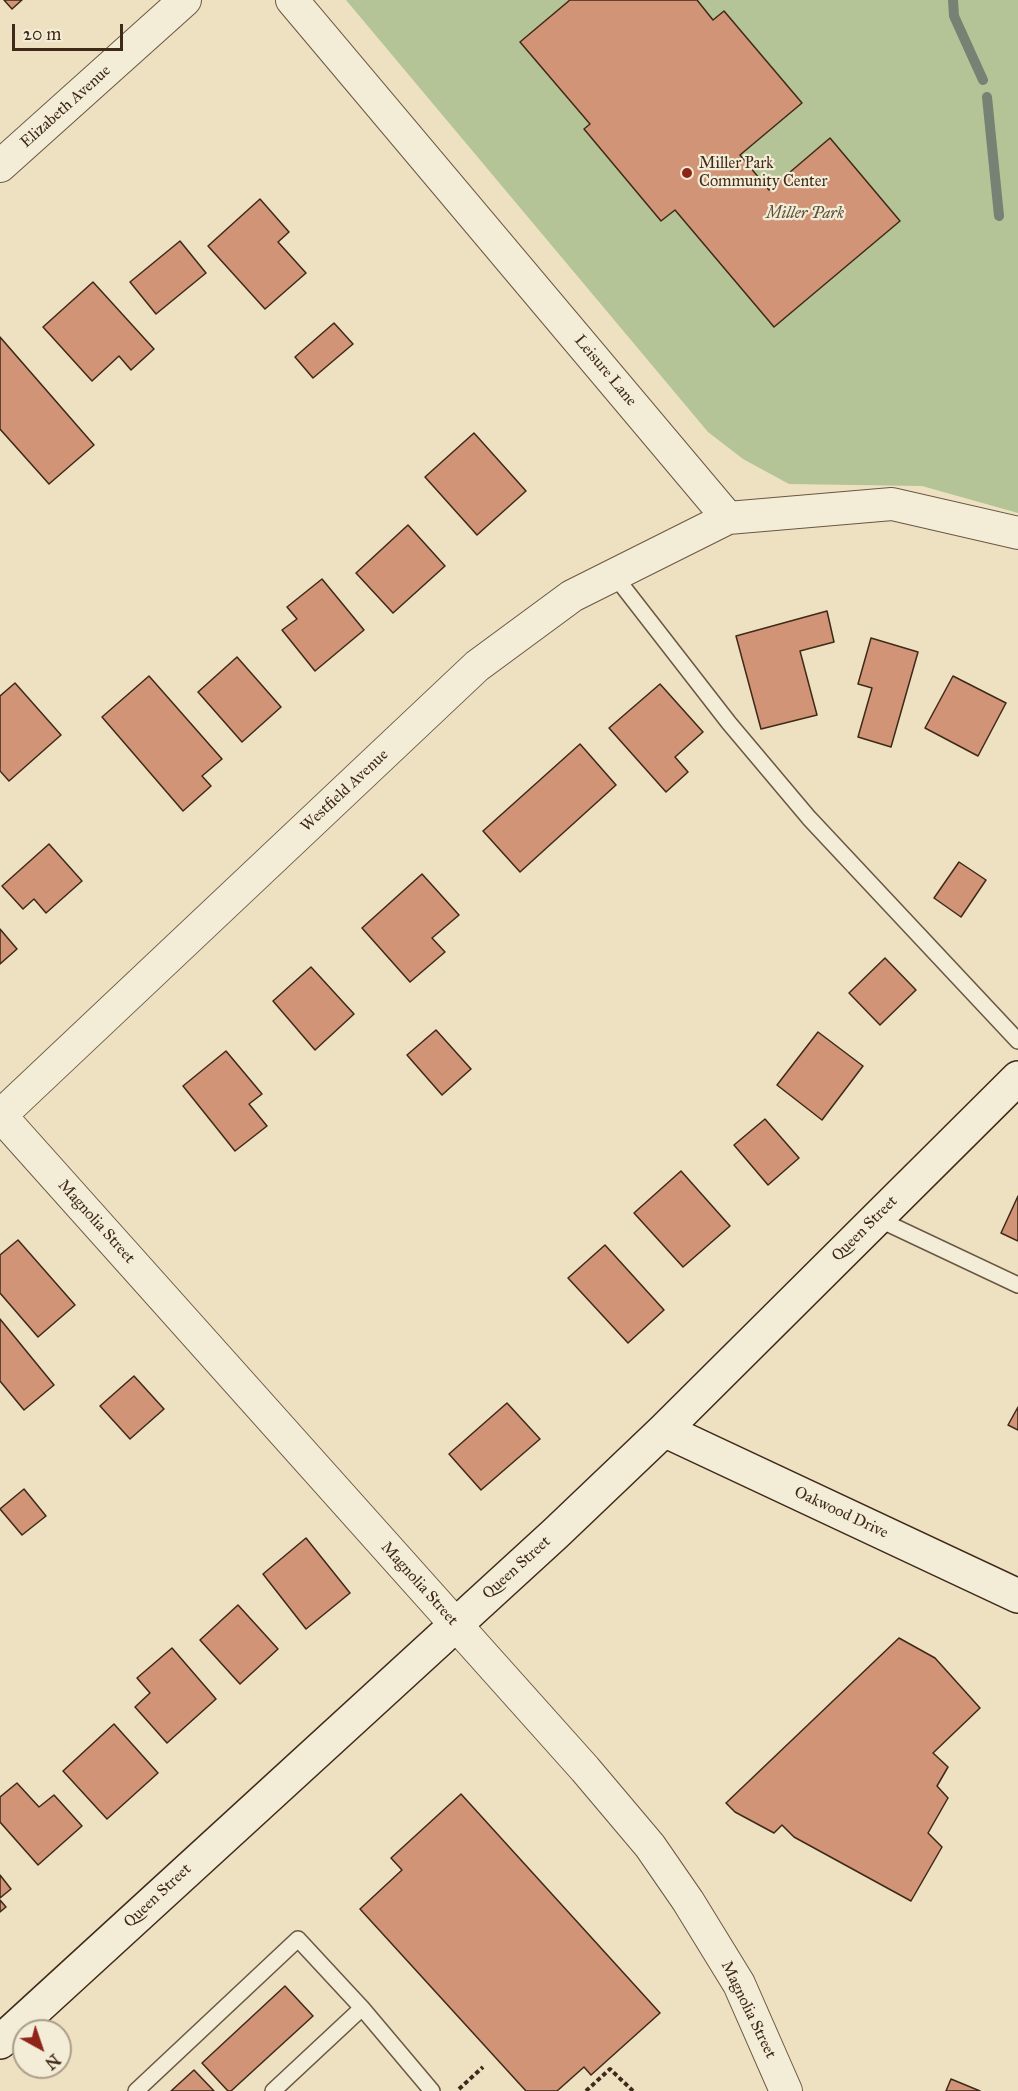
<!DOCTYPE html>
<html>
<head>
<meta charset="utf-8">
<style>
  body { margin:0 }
  #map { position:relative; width:1018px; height:2091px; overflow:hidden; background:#ede1c1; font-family:"IM FELL Great Primer",serif }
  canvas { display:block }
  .north { position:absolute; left:12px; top:2019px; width:60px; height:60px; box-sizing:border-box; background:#f3ecd7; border:2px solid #ab9e8b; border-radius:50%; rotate:140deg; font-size:16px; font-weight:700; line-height:24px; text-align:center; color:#3f2919 }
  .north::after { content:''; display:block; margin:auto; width:21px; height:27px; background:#8f2418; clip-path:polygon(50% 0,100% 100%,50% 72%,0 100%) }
  .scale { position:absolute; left:12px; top:24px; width:111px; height:27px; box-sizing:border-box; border:3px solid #3f2919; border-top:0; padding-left:8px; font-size:18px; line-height:21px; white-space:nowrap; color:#3f2919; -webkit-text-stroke:4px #f3ecd7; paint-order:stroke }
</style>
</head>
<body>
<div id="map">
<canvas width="1018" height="2091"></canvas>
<div class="north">N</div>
<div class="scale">20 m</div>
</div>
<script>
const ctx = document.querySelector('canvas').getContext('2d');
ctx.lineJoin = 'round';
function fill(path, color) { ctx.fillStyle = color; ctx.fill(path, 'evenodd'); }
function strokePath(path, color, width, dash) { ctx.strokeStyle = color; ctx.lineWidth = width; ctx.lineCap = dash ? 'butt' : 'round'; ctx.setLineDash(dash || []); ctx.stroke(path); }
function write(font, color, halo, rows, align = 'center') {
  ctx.font = font + ' "IM FELL Great Primer",serif'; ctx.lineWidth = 4.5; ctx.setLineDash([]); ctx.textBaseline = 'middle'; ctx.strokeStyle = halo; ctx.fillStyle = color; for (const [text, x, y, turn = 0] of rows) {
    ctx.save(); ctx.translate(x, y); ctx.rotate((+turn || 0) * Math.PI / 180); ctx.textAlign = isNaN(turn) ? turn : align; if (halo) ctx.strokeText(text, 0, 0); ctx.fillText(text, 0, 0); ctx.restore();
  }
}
fill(new Path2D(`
  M346 0H1018V513L922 486 789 484 743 459 708 432Z`), '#b4c496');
strokePath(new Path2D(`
  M953 0 954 16 983 80
  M987 97 999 216`), '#758274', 10);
const building = new Path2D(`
  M4 0H22L12 9Z
  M570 0H697L713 20 724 11 802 103 740 155 769 190 830 138 900 221 774 327 675 210 661 221 584 129 590 124 520 42Z
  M260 199 289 232 278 242 306 273 265 309 208 246Z
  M180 241 206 273 156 314 130 282Z
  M93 282 154 349 131 370 119 356 92 381 43 327Z
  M334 323 353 344 313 378 295 357Z
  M0 337 94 445 49 484 0 429Z
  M474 433 526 491 477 535 425 477Z
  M408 525 445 566 393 613 356 573Z
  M322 579 364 630 315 671 282 630 297 619 287 607Z
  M827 611 834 642 800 651 817 715 761 729 736 636Z
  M871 638 918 652 891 747 858 737 872 688 858 684Z
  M237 657 281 707 242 742 198 692Z
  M149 676 222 759 202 776 211 786 183 811 102 717Z
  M953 676 1006 703 978 756 925 728Z
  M15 683 61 735 9 781 0 771V696Z
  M660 684 703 732 675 757 688 772 666 792 609 728Z
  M580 744 616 785 520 872 483 831Z
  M49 844 82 881 46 913 34 899 23 909 2 886Z
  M959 862 986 880 961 917 934 898Z
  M422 874 459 915 432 938 445 952 410 982 362 928Z
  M0 929 17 949 0 964Z
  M885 958 916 990 880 1025 849 993Z
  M311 967 354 1014 315 1050 273 1001Z
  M436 1030 471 1069 442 1095 407 1055Z
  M818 1032 863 1066 822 1120 777 1085Z
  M226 1051 262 1094 249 1104 267 1126 235 1151 183 1086Z
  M765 1119 799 1158 768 1185 734 1145Z
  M681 1171 730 1226 683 1267 634 1213Z
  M1018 1196V1241L1001 1233Z
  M18 1240 75 1305 38 1337 0 1293V1255Z
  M605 1245 664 1310 628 1343 568 1278Z
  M0 1319 54 1385 24 1410 0 1381Z
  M134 1376 164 1409 130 1439 100 1406Z
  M507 1403 540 1439 481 1490 449 1454Z
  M1018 1407V1430L1008 1425Z
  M24 1489 46 1516 22 1535 0 1509Z
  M306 1538 350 1593 306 1629 263 1574Z
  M238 1605 278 1649 240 1684 200 1640Z
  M899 1638 935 1658 980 1708 933 1753 948 1767 937 1786 948 1798 928 1833 942 1847 911 1901 794 1837 782 1825 774 1833 735 1812 726 1803Z
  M172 1648 216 1699 167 1743 135 1707 150 1693 137 1678Z
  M114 1724 158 1773 107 1819 63 1771Z
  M17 1783 39 1807 54 1795 82 1826 38 1865 0 1822V1797Z
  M461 1794 660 2013 591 2075 584 2067 557 2091H526L360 1909 402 1870 391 1858Z
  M0 1875 11 1889 0 1898Z
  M0 1900 6 1907 0 1912Z
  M285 1986 313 2016 231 2091H228L202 2063Z
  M194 2070 214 2091H171Z
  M951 2079 980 2091H946Z`);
fill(building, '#d19477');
strokePath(building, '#3f2919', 1.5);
const lane = new Path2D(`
  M614 575 729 723 809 818 1018 1041
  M876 1218 1018 1285
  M136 2091 298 1939 362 2008 432 2091
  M273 2091 362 2008`);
const street = new Path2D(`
  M292 0 728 518 892 504 1018 533
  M0 166 185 0
  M0 1115 585 1769 650 1846 688 1901 739 1984 786 2091
  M0 1116 477 666 572 596 728 518`);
const secondary = new Path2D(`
  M664 1430 1018 1596
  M0 2042 556 1533 664 1430 1018 1078`);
strokePath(lane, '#6a5743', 18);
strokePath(street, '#6a5743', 34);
strokePath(secondary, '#3f2919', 36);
strokePath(new Path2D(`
  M459 2089 483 2067
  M586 2091 610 2069 633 2091`), '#3f2919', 4, [4.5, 3]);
strokePath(lane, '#f3ecd7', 15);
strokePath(street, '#f3ecd7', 32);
strokePath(secondary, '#f3ecd7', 33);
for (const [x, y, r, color] of [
  [687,173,6,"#8f2418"]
]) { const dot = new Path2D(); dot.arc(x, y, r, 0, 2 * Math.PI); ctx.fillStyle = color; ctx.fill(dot); strokePath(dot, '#f3ecd7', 2); }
write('16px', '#3f2919', '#f3ecd7', [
  ["Elizabeth Avenue",66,107,-42],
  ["Leisure Lane",605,371,50],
  ["Westfield Avenue",345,791,-43],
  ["Magnolia Street",96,1222,48],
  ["Queen Street",865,1229,-45],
  ["Oakwood Drive",841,1513,25],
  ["Queen Street",517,1568,-42],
  ["Magnolia Street",419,1584,48],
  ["Queen Street",158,1896,-43],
  ["Magnolia Street",748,2010,64]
]);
write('16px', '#3f2919', '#f3ecd7', [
  ["Miller Park",699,164],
  ["Community Center",699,182]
], 'left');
write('italic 16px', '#5c5038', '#f3ecd7', [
  ["Miller Park",805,214]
]);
</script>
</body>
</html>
